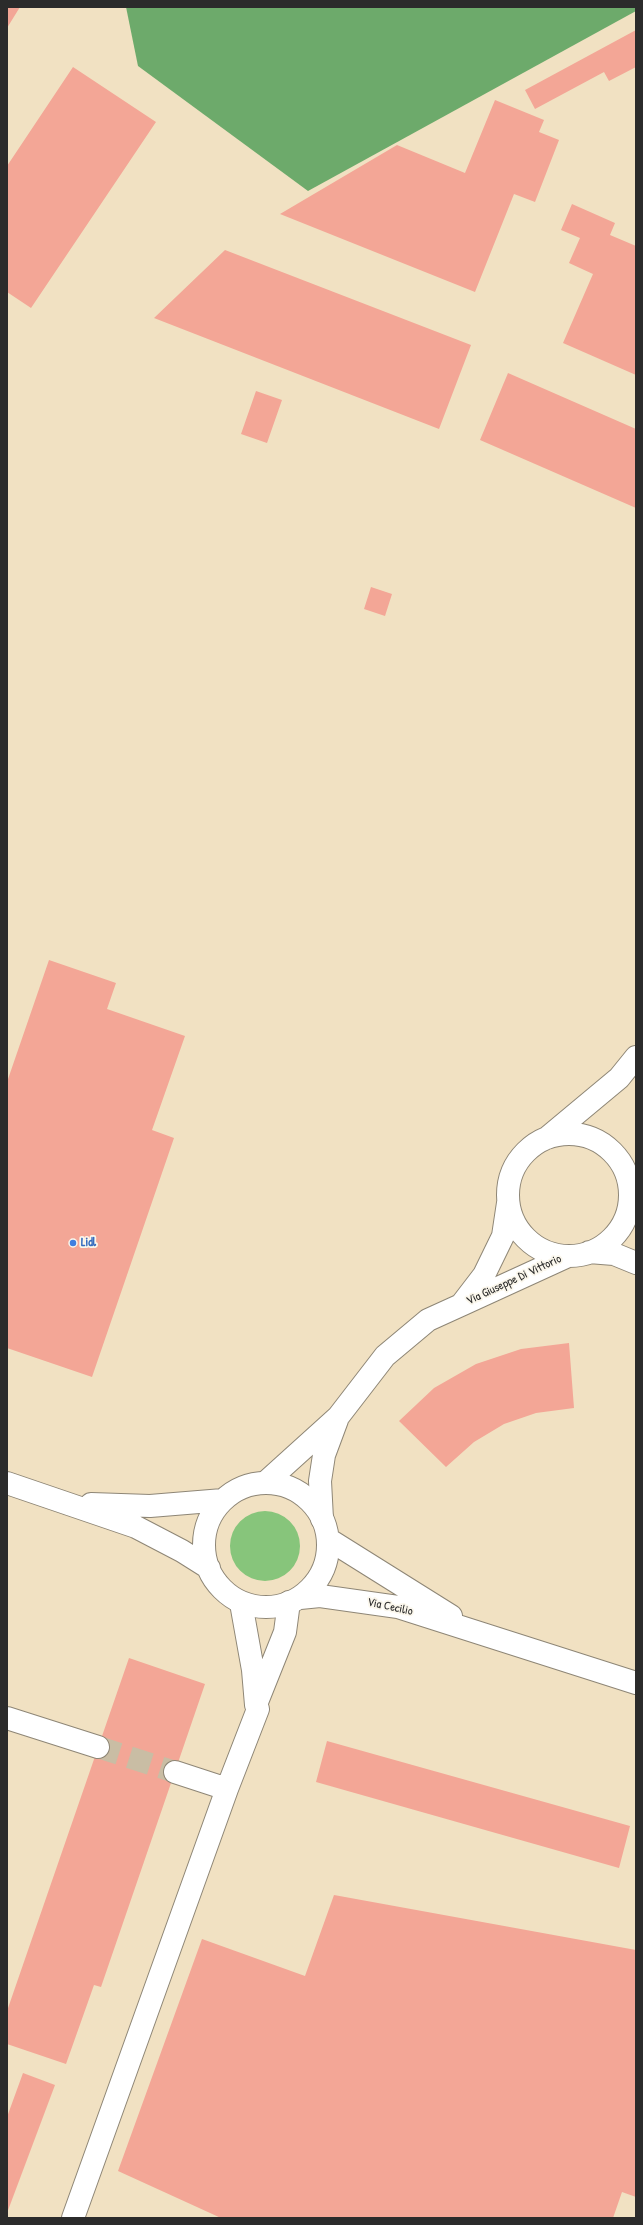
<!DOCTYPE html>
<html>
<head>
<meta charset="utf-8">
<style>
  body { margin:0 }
  #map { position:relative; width:643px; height:2225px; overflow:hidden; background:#f1e1c2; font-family:"Patrick Hand",sans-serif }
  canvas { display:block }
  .frame { position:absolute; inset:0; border:8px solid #2b2b2b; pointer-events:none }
</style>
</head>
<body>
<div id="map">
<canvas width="643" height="2225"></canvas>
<div class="frame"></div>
</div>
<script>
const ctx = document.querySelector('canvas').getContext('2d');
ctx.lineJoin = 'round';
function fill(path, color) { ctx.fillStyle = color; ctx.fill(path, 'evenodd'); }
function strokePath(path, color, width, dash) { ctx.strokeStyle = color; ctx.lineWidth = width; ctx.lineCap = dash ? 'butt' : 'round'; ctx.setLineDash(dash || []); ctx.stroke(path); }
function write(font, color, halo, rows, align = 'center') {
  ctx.font = font + ' "Patrick Hand",sans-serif'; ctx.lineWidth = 3.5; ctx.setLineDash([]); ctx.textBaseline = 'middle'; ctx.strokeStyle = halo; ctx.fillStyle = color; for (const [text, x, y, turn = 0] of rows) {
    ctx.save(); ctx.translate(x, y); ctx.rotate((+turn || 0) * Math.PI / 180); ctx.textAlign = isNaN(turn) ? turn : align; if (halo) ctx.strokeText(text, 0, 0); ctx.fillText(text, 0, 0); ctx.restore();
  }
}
fill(new Path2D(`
  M230 1546a35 35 0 1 1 70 0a35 35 0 1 1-70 0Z`), '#87c57b');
fill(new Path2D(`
  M126 7H636V11L308 191 138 66Z`), '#6daa6b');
fill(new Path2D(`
  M7 7H20L7 28Z
  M636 30V67L609 81 604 72 535 109 525 90Z
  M73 67 156 122 31 308 7 292V166Z
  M495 100 544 120 539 132 559 140 535 202 514 194 475 292 280 214 397 145 465 173Z
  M572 204 615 223 610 235 636 246V375L563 343 593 274 569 263 580 238 561 230Z
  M225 250 471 345 439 429 154 318Z
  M508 373 636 429V508L480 440Z
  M256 391 282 400 267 443 241 434Z
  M371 587 392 594 385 616 364 609Z
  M49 960 116 983 107 1009 185 1036 152 1130 174 1138 92 1377 7 1348V1082Z
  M569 1343 574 1408 536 1413 504 1424 474 1442 446 1467 399 1421 434 1388 476 1364 521 1349Z
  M129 1658 205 1684 101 1987 94 1985 66 2064 7 2044V2011Z
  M327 1741 630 1826 619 1868 316 1782Z
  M334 1895 636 1950V2197L622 2192 613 2218H221L118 2171 202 1939 305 1976Z
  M23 2073 55 2085 7 2213V2117Z`), '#f3a696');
strokePath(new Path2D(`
  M98 1747 175 1772`), '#c9bda4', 22, [22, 11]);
const minor = new Path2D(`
  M508 1195a61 61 0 1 1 122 0a61 61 0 1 1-122 0Z
  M547 1138 619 1078 636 1057
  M508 1203 503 1236 484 1275 461 1305 568 1256
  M589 1252 614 1254 636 1263
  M265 1483 338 1417 385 1356 428 1320 461 1305
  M322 1519 320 1481 324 1455 337 1420
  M257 1702 285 1632 289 1602
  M7 1718 98 1747
  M175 1772 227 1789
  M73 2218 227 1789 258 1709 256 1705 253 1670 241 1603`);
const major = new Path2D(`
  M7 1483 136 1527 182 1551 209 1568
  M204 1545a62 62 0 1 1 124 0a62 62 0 1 1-124 0Z
  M91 1504 150 1506 223 1500
  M328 1539 451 1616
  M300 1598 320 1596 398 1607 636 1683`);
strokePath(minor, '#8e8676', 24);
strokePath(major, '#8e8676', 24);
strokePath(minor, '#fff', 22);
strokePath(major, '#fff', 22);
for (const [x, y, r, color] of [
  [73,1243,4,"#3f7fe0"]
]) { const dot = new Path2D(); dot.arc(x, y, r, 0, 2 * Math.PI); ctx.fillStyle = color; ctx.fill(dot); strokePath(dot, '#fbf7ec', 1.5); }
write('bold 12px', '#366cbe', '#fbf7ec', [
  ["Lidl",81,1243]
], 'left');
write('12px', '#2b2b2b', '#fbf7ec', [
  ["Via Giuseppe Di Vittorio",514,1280,-25],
  ["Via Cecilio",390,1607,12]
]);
</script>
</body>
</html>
